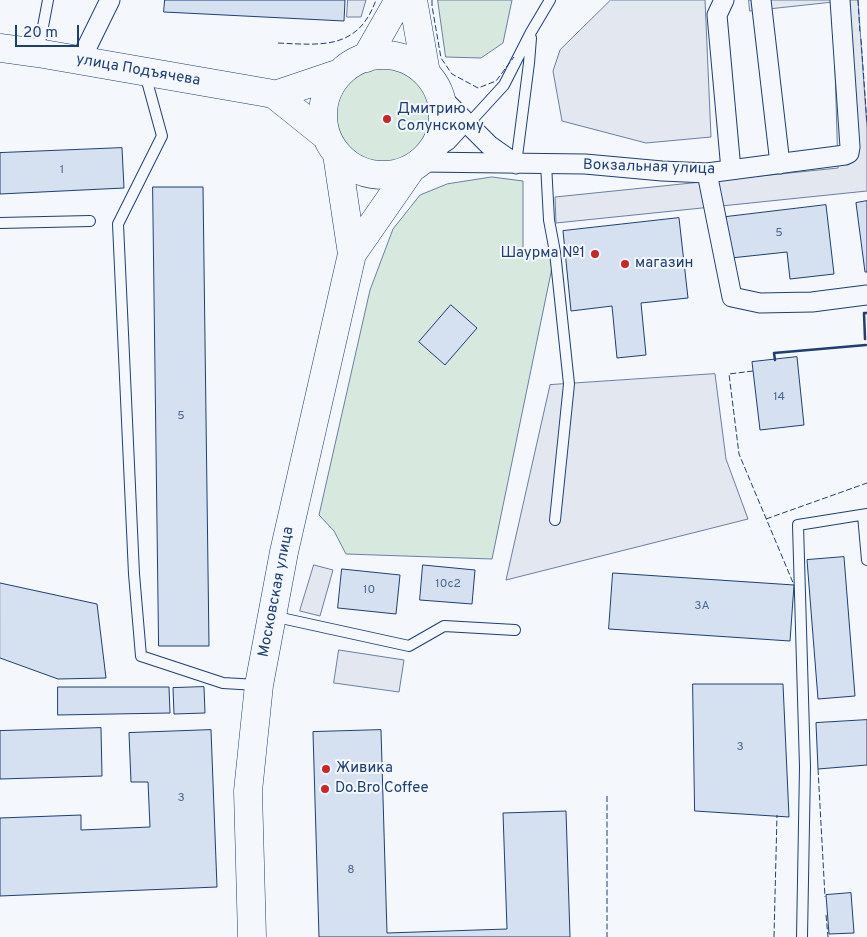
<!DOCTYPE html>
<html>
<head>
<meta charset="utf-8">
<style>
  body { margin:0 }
  #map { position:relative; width:867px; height:937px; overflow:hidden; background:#f4f7fb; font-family:Overpass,sans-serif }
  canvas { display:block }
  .scale { position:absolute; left:15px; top:25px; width:64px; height:22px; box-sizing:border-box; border:2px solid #1d3f73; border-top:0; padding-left:6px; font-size:15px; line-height:18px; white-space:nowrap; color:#1d3f73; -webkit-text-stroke:4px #f4f7fb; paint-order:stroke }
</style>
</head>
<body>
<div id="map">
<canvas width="867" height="937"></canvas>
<div class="scale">20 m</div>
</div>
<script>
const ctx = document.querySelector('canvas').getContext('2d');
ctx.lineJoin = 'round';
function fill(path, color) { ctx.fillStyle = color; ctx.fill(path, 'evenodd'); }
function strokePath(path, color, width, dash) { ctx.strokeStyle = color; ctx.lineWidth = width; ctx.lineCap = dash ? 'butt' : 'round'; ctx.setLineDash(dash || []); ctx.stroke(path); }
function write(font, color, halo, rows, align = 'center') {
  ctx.font = font + ' Overpass,sans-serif'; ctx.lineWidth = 4; ctx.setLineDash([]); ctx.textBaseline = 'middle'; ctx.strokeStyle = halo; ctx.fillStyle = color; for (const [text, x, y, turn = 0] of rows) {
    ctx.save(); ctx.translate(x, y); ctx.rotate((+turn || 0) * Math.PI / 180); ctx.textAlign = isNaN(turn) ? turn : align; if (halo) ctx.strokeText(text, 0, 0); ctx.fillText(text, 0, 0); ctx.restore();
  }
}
const green = new Path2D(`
  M438 0H512L503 43 481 58 446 57Z
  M330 115a53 53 0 1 1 106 0a53 53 0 1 1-106 0Z
  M492 177 523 181V254L554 258 492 559 346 554 334 531 319 515 370 290 393 229 420 195 447 184Z`);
fill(green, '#d7e8df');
strokePath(green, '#687fa3', 1);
const parking = new Path2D(`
  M348 0H366L361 17H347Z
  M611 0H705L711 137 646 143 562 121 553 71 560 50Z
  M749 0H858L867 128V191L556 223 555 197 838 168 833 2 750 11Z
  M715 374 726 459 748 519 506 580 550 385Z
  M314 565 333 570 320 616 300 611Z
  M339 650 404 660 399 692 334 683Z`);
fill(parking, '#e3e8f0');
strokePath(parking, '#687fa3', 1);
const building = new Path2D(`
  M165 0H345L344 21 164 12Z
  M122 148 124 188 0 194V153Z
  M153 187H203L209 646H159Z
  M867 201V272H865L856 203Z
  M826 205 834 274 790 279 787 252 731 258 726 217Z
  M679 218 688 298 641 303 646 355 617 358 612 306 571 311 563 231Z
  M451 305 477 328 445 365 419 342Z
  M797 357 804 425 760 430 752 362Z
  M844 557 855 696 818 699 807 560Z
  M423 565 475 570 472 604 420 600Z
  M342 569 400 575 396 614 338 608Z
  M613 573 794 585 790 641 609 629Z
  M0 583 97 604 106 678 58 679 0 658Z
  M693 684H783L789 817 695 811Z
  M58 687H169L170 713 58 715Z
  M204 687 205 713 174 714 173 688Z
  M867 720V765L818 769 816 723Z
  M101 728 102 776 0 779V731Z
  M211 730 217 887 0 896V818L81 815V830L150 827 148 782H131L129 733Z
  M381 730 387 933 507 929 503 813 566 811 570 937H319L313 732Z
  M851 893 854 933 829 934 826 895Z`);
fill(building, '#d5e0f0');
strokePath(building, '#1d3f73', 1);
const service = new Path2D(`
  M38 53 48 0
  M145 74 162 136 118 224 134 574 141 656 223 683 257 685
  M425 160 450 144 504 85 531 32 550 0
  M516 164 529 63 531 38
  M546 164 549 220 555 252 569 384 555 520
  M0 223 90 221
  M863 515 867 560
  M272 616 409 646 444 626 515 630
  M802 937 805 767 798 525 867 514`);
const minor = new Path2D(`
  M724 0 717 15 731 170
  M761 0 780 164
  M80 61 110 0
  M441 97 489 145 516 164
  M421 162 585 164 662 171 707 173 845 155 849 153 850 147 840 0
  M707 173 732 297 760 303 812 302 867 295`);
const secondary = new Path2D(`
  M413 0 426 73
  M0 48 38 53 268 93 275 95 326 136
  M323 115a60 60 0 1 1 120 0a60 60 0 1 1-120 0Z
  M366 58 399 0
  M275 95 340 73
  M352 254 411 169
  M252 937 248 791 259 685 284 552 352 254 337 154`);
strokePath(service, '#1d3f73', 12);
strokePath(minor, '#1d3f73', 21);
strokePath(secondary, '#1d3f73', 29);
strokePath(service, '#f4f7fb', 10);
strokePath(minor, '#f4f7fb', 19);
strokePath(secondary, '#f4f7fb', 28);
strokePath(new Path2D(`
  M432 0V6L441 58 452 74 478 88 496 81 514 57
  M858 0 860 34
  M861 39 867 123
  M278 43C322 45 358 50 376 0
  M753 371 729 374 739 454 794 585
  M766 519 867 483
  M818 769 825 897
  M607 796V937
  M826 915 828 937
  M774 937 777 815`), '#1d3f73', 1, [6, 2.5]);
strokePath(new Path2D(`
  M865 339 864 313H867
  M775 360 774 353 866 345`), '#1d3f73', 2.5);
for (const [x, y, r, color] of [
  [387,119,5,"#c62828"],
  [595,254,5,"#c62828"],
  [625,264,5,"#c62828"],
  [326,769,5,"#c62828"],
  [325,789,5,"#c62828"]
]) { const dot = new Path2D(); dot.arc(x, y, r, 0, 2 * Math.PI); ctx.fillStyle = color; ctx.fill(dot); strokePath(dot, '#f4f7fb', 2); }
write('12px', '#4b6792', null, [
  ["1",62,171],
  ["5",779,234],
  ["14",779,398],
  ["5",181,417],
  ["10с2",448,585],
  ["10",369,591],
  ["3А",702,607],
  ["3",740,748],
  ["3",181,799],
  ["8",351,871]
]);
write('15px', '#1d3f73', '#f4f7fb', [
  ["улица Подъячева",138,71,10],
  ["Вокзальная улица",649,168,2],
  ["Московская улица",277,592,-79]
]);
write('15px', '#1d3f73', '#f4f7fb', [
  ["Дмитрию",397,110],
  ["Солунскому",397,127],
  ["Шаурма №1",585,254,"right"],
  ["магазин",635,264],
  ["Живика",336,769],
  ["Do.Bro Coffee",335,789]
], 'left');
</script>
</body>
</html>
